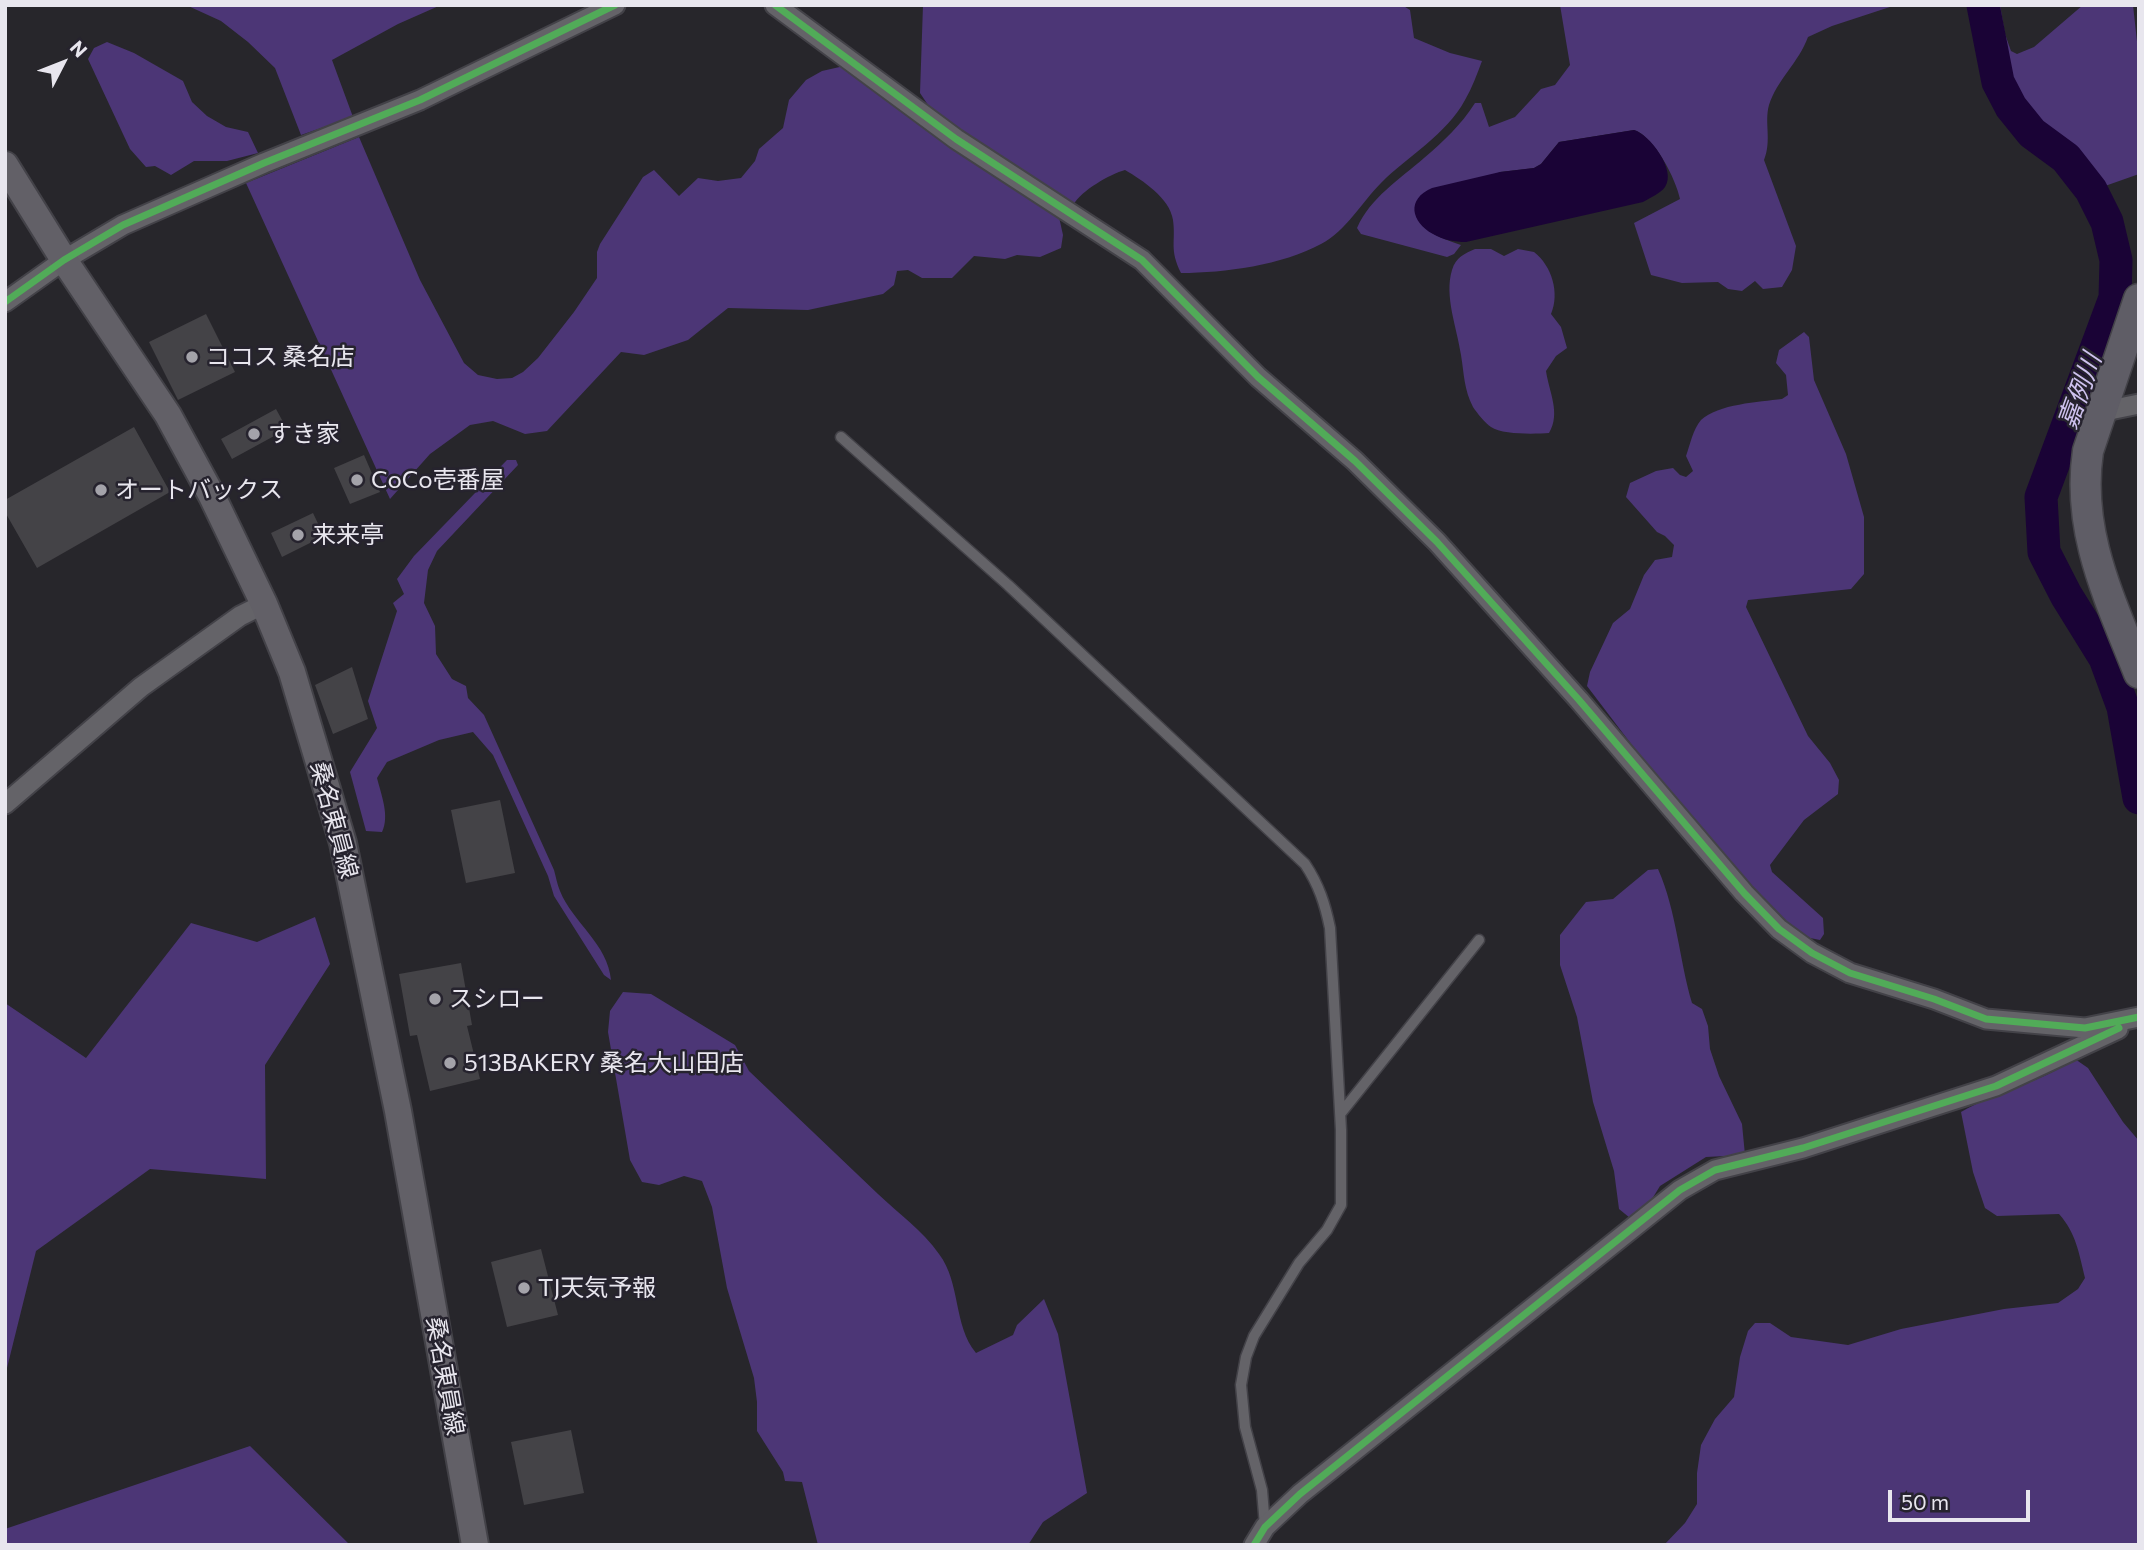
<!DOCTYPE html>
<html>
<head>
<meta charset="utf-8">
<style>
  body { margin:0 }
  #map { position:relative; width:2144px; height:1550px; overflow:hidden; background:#27262b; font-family:Commissioner,sans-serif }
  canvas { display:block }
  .frame { position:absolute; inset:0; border:7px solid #e8e6ee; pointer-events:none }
  .north { position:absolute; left:28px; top:28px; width:70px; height:70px; -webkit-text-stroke:5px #26232e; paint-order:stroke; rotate:48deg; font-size:19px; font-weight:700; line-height:28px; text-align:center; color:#e8e6ee }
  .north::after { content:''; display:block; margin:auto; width:24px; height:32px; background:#e8e6ee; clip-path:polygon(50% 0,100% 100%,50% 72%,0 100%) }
  .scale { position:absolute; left:1888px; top:1490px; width:142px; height:32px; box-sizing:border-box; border:4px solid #e8e6ee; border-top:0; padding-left:9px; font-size:21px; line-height:24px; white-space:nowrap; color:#e8e6ee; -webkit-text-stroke:5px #26232e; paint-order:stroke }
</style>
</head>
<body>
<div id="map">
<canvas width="2144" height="1550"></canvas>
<div class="frame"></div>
<div class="north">N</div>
<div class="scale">50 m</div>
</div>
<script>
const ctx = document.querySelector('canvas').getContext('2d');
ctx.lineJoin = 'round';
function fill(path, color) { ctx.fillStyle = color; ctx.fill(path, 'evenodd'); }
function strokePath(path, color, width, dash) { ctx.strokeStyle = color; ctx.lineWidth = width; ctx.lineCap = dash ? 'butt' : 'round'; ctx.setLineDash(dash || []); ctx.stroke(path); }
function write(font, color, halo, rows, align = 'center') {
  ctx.font = font + ' Commissioner,"Noto Sans JP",sans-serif'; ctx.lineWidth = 5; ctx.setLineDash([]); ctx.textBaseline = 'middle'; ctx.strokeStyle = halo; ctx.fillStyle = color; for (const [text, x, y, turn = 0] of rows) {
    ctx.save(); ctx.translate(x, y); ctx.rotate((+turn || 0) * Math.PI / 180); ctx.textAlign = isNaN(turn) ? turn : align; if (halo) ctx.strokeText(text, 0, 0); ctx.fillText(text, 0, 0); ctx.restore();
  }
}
fill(new Path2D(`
  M186 5H441L398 24 332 60 353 117 301 135 275 68 248 42 221 21Z
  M923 5H1402L1410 10 1414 38 1450 53 1482 61C1477 74 1472 88 1465 100 1446 135 1409 155 1381 183 1362 202 1346 231 1321 244 1282 265 1225 273 1181 273 1169 249 1176 242 1173 220 1170 198 1142 180 1125 170 1110 174 1081 191 1074 204L936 117 920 93Z
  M1560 5H1896L1832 26 1808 37C1799 62 1777 80 1769 105 1764 123 1772 140 1764 160L1796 246 1792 270 1782 287 1763 289 1755 281 1742 291 1728 289 1718 282 1682 283 1651 275 1634 223 1680 199C1676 179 1654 136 1634 130L1559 142 1541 164 1534 168 1500 172 1416 216C1427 234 1441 238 1461 245L1454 254 1447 257 1361 234 1357 228C1370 198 1400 179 1424 158 1443 142 1461 125 1475 103H1481L1489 127 1515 117 1541 89 1555 85 1570 65Z
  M1990 5H2000L2005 34 2011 51 2017 54 2034 47 2083 5H2133L2139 60V174L2105 186C2094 178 2087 168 2078 159 2063 146 2045 135 2032 121 2000 86 1998 49 1990 5Z
  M107 42 134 53 183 81 192 102 207 116 226 127 248 132 258 153 227 161H194L171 175 155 166 146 167 130 149 88 59 94 48Z
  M844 66 950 147 1059 217 1063 235 1061 248 1040 257 1017 255 1005 259 974 256 952 278H922L908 270 897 271 894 285 883 294 808 310 728 308 688 340 644 355 621 352 547 431 525 434 493 421 470 425 430 454 390 499 246 183 359 137 420 280 464 363 478 375 497 379 512 378 523 372 538 358 574 312 597 278V252L600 244 643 177 654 170 679 196 698 178 718 181 741 178 755 161 759 149 783 128 789 100 806 80 822 71Z
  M1475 249H1491L1504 256 1518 249 1534 252C1552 266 1560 293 1551 314L1561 327 1567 348 1556 356 1546 371C1549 392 1561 413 1549 433 1536 434 1502 435 1491 427 1485 423 1477 413 1473 407 1464 390 1464 373 1461 355 1457 328 1444 296 1452 270 1456 257 1464 254 1475 249Z
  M1804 332 1809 337 1814 380 1846 454 1864 517V574L1851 589 1748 600 1746 607 1808 736 1830 763 1839 780 1838 794 1804 820 1770 865 1772 872 1823 918 1824 934 1820 940 1810 938 1772 916 1717 857 1587 686 1590 672 1613 623 1630 609 1644 575 1655 560 1672 557 1674 545 1665 536 1657 532 1626 497 1630 483 1656 471 1673 468 1680 475 1686 477 1693 471 1686 456C1690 445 1693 429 1701 420 1718 404 1759 402 1782 399L1788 395 1786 375 1776 363 1779 350Z
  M507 460H516L518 465 437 551 428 570 424 603 435 626 436 654 452 679 466 686 468 698 484 715 554 870C556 877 557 884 560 891 573 923 608 944 611 980L604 975 554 896 548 876 493 755 473 732 439 740 387 762 377 778C381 794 390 816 382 832L366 831 350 772 377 728 368 701 397 611 393 603 404 594 397 579 414 556Z
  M1658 869C1677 912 1679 959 1692 1003L1702 1009 1708 1026 1710 1049 1719 1076 1742 1124 1745 1155 1706 1157 1660 1186 1652 1199 1630 1218 1619 1209 1614 1171 1593 1102 1577 1017 1560 965V935L1586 902 1613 899 1648 870Z
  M315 917 330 964 265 1065 266 1179 150 1169 36 1251 5 1376V1003L86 1058 191 923 257 942Z
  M623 992 651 994 735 1045 749 1071C792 1112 835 1153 878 1194 899 1214 922 1230 939 1254 961 1283 953 1325 976 1353L1013 1335 1017 1325 1044 1299 1058 1334 1087 1493 1043 1522 1028 1545H818L802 1482 785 1481 783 1472 757 1431V1402L754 1378 727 1288 712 1207 702 1181 684 1176 659 1185 642 1182 630 1160 608 1032 610 1011Z
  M2075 1059 2088 1068 2123 1122 2139 1141V1545H1664L1685 1523 1697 1504V1473L1701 1445 1715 1419 1734 1397 1740 1357 1748 1331 1755 1323H1770L1791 1337 1848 1345 1901 1329 2004 1309 2058 1303 2078 1289 2085 1278C2079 1253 2076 1233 2059 1214L1997 1216 1985 1208 1973 1172 1961 1112C1997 1091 2040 1083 2075 1059Z
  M250 1446 350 1545H5V1529Z`), '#4c3676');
fill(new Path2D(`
  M1634 130C1649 134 1677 170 1665 187 1661 193 1650 198 1643 202L1466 242C1455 242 1443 240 1433 234 1411 222 1406 199 1432 188L1500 172 1534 168 1541 164 1559 142Z`), '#1a0336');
strokePath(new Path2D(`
  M1983 5 1998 82 2011 107 2032 133 2066 158 2091 190 2107 222 2116 260 2115 298 2041 497 2044 552 2066 595 2105 658 2123 707 2139 798`), '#1a0336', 33);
fill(new Path2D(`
  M206 314 235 372 178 400 149 342Z
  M276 409 287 429 232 459 221 439Z
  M134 427 170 492 37 568 5 512V500Z
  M364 455 380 492 350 504 334 468Z
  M313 513 324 536 282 557 271 533Z
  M352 667 368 719 333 734 315 685Z
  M500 800 515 873 466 883 451 810Z
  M461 963 472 1025 467 1026 480 1079 430 1091 417 1035 410 1036 399 974Z
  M541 1249 558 1315 507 1327 491 1262Z
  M571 1430 584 1493 524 1505 511 1442Z`), '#444347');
const lane = new Path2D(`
  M841 437 1008 585 1305 864C1319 885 1325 904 1330 928L1341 1130V1205L1327 1230 1299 1263 1254 1336 1246 1357 1241 1385 1245 1427 1262 1490 1265 1526
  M1341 1113 1479 940`);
const street = new Path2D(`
  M775 5 956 139 1142 260 1258 377 1355 461 1437 542 1579 700 1744 893 1779 929 1812 953 1850 973 1934 999 1986 1019 2085 1028 2139 1017
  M5 302 64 260 123 225 264 163 420 100 615 5
  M2100 412 2139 404
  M5 804 141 687 240 616 264 604
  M1254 1545 1265 1527 1300 1494 1680 1190 1715 1170 1803 1148 1996 1086 2118 1029`);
const secondary = new Path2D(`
  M5 165 64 260 168 415 212 496 264 604 292 672 343 843 398 1111 475 1545`);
const primary = new Path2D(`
  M2139 299 2088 451C2076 532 2110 599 2139 673`);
strokePath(lane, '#434248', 13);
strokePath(street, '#434248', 23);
strokePath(secondary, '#434248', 30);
strokePath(primary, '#434248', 33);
strokePath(lane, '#646368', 10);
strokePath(street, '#646368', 19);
strokePath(secondary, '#626067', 26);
strokePath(primary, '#5f5d66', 30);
strokePath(new Path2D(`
  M775 5 956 139 1142 260 1258 377 1355 461 1437 542 1579 700 1744 893 1779 929 1812 953 1850 973 1934 999 1986 1019 2085 1028 2139 1017
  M5 302 64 260 123 225 264 163 420 100 615 5
  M1254 1545 1265 1527 1300 1494 1680 1190 1715 1170 1803 1148 1996 1086 2119 1028`), '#51ab58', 7);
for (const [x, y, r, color] of [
  [192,357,7,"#a4a3aa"],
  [254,434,7,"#a4a3aa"],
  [357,480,7,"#a4a3aa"],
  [101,490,7,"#a4a3aa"],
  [298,535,7,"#a4a3aa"],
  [435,999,7,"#a4a3aa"],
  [450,1063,7,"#a4a3aa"],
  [524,1288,7,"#a4a3aa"]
]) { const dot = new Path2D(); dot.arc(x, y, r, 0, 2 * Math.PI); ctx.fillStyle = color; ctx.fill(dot); strokePath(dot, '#26232e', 2.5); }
write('24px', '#e8e6ee', '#26232e', [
  ["ココス 桑名店",206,357],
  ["すき家",268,434],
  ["CoCo壱番屋",371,480],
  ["オートバックス",115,490],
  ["来来亭",312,535],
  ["スシロー",449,999],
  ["513BAKERY 桑名大山田店",464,1063],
  ["TJ天気予報",538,1288]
], 'left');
write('24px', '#e8e6ee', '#26232e', [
  ["桑名東員線",334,820,75],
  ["桑名東員線",445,1376,80]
]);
write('italic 26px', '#cec2ee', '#26232e', [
  ["嘉例川",2080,391,-70]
]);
</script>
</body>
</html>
